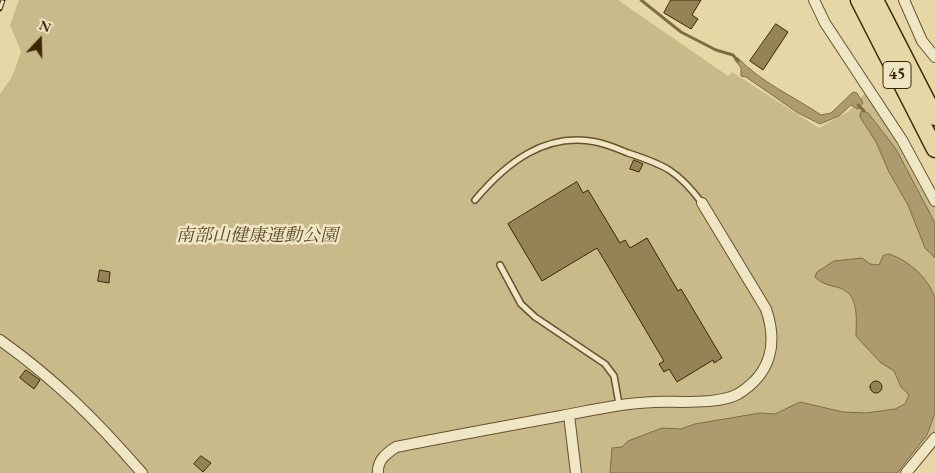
<!DOCTYPE html>
<html>
<head>
<meta charset="utf-8">
<style>
  body { margin:0 }
  #map { position:relative; width:935px; height:473px; overflow:hidden; background:#e6d8a6; font-family:"EB Garamond",serif }
  canvas { display:block }
  .north { position:absolute; left:15px; top:15px; width:50px; height:50px; -webkit-text-stroke:4px #efe6c5; paint-order:stroke; rotate:21deg; font-size:14px; font-weight:700; line-height:20px; text-align:center; color:#3d2604 }
  .north::after { content:''; display:block; margin:auto; width:18px; height:22px; background:#3d2604; clip-path:polygon(50% 0,100% 100%,50% 72%,0 100%) }
</style>
</head>
<body>
<div id="map">
<canvas width="935" height="473"></canvas>
<div class="north">N</div>
</div>
<script>
const ctx = document.querySelector('canvas').getContext('2d');
ctx.lineJoin = 'round';
function fill(path, color) { ctx.fillStyle = color; ctx.fill(path, 'evenodd'); }
function strokePath(path, color, width, dash) { ctx.strokeStyle = color; ctx.lineWidth = width; ctx.lineCap = dash ? 'butt' : 'round'; ctx.setLineDash(dash || []); ctx.stroke(path); }
function write(font, color, halo, rows, align = 'center') {
  ctx.font = font + ' "EB Garamond","Noto Serif JP",serif'; ctx.lineWidth = 5; ctx.setLineDash([]); ctx.textBaseline = 'middle'; ctx.strokeStyle = halo; ctx.fillStyle = color; for (const [text, x, y, turn = 0] of rows) {
    ctx.save(); ctx.translate(x, y); ctx.rotate((+turn || 0) * Math.PI / 180); ctx.textAlign = isNaN(turn) ? turn : align; if (halo) ctx.strokeText(text, 0, 0); ctx.fillText(text, 0, 0); ctx.restore();
  }
}
fill(new Path2D(`
  M19 0H618L728 76 732 72 819 128 849 111 868 89 935 201V438L906 473H0V94L12 77 21 52 10 25Z`), '#c9ba8a');
const water = new Path2D(`
  M738 58C762 83 793 96 821 115L831 113 853 92 857 93 863 103 858 109 851 105 839 116 820 124 798 113 746 77 741 76V68L735 60Z
  M864 111 868 113 896 149 935 223V258L925 248 908 205 889 172 876 142 860 117 861 112Z
  M889 254C910 261 928 278 935 298V413L927 435 897 473H610L612 448 622 447 628 441 662 428 681 429 695 424 760 413 775 414 800 402 843 412 866 413 895 409 905 404 909 395 901 387 894 371 880 362 856 336C856 320 860 295 840 288 830 285 823 285 815 277L817 272 834 261 862 258 870 264 879 265 883 256Z`);
fill(water, '#ad9b6f');
strokePath(water, '#806c44', 1);
strokePath(new Path2D(`
  M641 0 681 32 716 50 733 55 738 61
  M858 105 864 111`), '#806c44', 3);
const building = new Path2D(`
  M671 0H701L692 15 698 19 691 29 664 13Z
  M776 24 788 32 763 70 750 61Z
  M634 160 643 164 639 172 630 169Z
  M577 182 583 193 588 190 620 243 625 240 630 248 647 238 678 291 681 289 722 358 714 363 713 360 677 382 669 369 664 372 659 364 664 361 597 248 542 281 508 224Z
  M100 270 110 272 109 283 98 281Z
  M26 370 40 380 34 389 20 378Z
  M870 387a6 6 0 1 1 12 0a6 6 0 1 1-12 0Z
  M201 456 211 463 203 472 194 464Z`);
fill(building, '#958358');
strokePath(building, '#3d2604', 1);
const service = new Path2D(`
  M475 200C506 163 545 132 596 142 607 144 618 149 628 153 665 165 678 171 702 203
  M500 265 521 304 535 317 605 364 614 376 619 404`);
const minor = new Path2D(`
  M814 0 825 23 902 140 935 201
  M904 0 922 41 935 57
  M0 340C56 380 97 421 142 473
  M569 415 576 473
  M378 473C377 460 387 453 396 447 451 436 506 426 561 416 593 410 622 403 655 402 677 401 718 405 738 394 771 374 778 344 766 309L702 203
  M906 473 935 438`);
const trunk = new Path2D(`
  M859 0 935 149
  M875 0 935 117`);
strokePath(service, '#67522c', 8);
strokePath(minor, '#67522c', 12);
strokePath(trunk, '#3d2604', 19);
strokePath(service, '#efe6c5', 5);
strokePath(minor, '#efe6c5', 10);
strokePath(trunk, '#e6d8a6', 16);
const rail = new Path2D(`
  M0 9 3 0`);
strokePath(rail, '#3d2604', 5);
strokePath(rail, '#efe6c5', 3, [9]);
for (const [x, y, w] of [
  [897,75,28]
]) { const box = new Path2D(); box.roundRect(x - w / 2, y - 13.5, w, 27, 4); ctx.fillStyle = '#efe6c5'; ctx.fill(box); strokePath(box, '#3d2604', 1); }
write('bold 16px', '#3d2604', null, [
  ["45",897,75]
]);
write('italic 18px', '#604b26', '#efe6c5', [
  ["南部山健康運動公園",257,236]
]);
</script>
</body>
</html>
